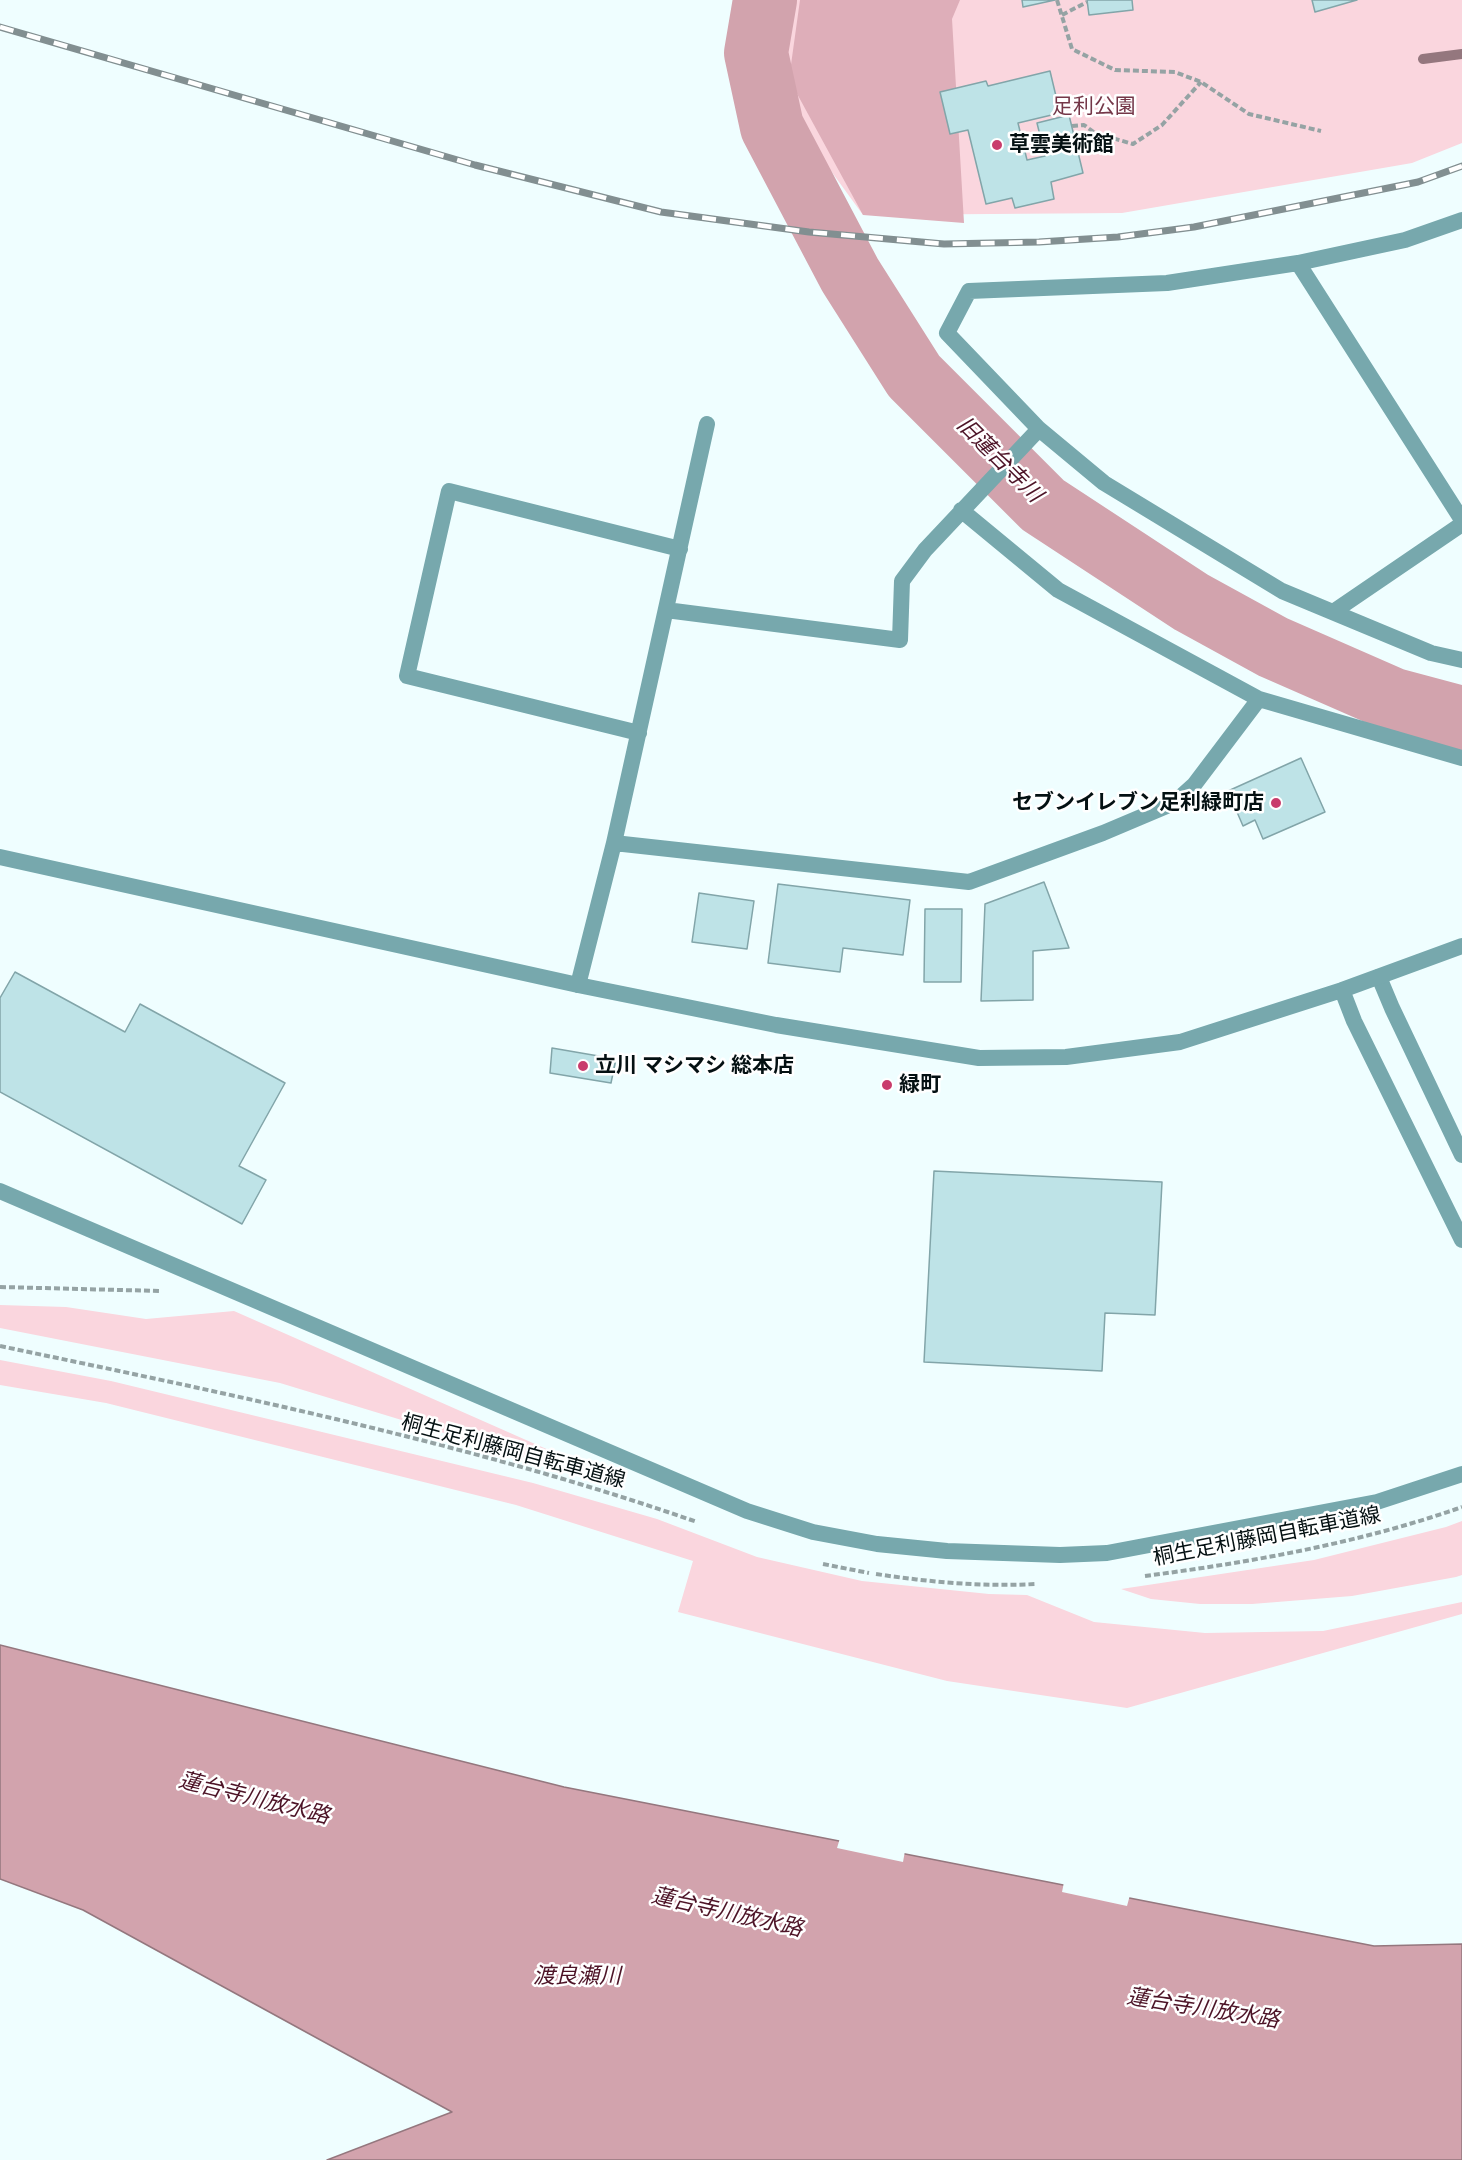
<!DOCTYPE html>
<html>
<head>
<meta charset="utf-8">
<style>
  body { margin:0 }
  canvas { display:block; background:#effeff }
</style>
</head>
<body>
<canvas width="1462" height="2160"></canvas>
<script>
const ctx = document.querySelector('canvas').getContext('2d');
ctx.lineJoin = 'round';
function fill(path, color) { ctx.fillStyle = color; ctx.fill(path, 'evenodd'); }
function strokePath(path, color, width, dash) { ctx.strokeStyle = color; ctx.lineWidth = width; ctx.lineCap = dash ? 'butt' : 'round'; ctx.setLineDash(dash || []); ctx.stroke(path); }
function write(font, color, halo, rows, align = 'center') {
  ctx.font = font + ' "Fira Sans","Noto Sans JP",sans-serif'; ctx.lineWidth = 5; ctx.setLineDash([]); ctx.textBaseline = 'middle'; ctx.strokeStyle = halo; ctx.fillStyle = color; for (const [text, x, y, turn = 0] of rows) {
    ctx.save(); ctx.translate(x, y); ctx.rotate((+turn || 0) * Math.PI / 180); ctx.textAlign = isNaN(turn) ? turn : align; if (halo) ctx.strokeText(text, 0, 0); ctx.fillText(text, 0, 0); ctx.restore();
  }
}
fill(new Path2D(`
  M793 0H1462V143L1412 163 1122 213 863 215 807 138 784 63Z
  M0 1305 66 1307 146 1319 234 1311 560 1455 556 1467 280 1383 0 1328Z
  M0 1360 111 1381 533 1483 657 1519 757 1557 862 1581 989 1594 1027 1595 1094 1622 1205 1633 1323 1631 1462 1602V1614L1127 1708 947 1681 678 1612 693 1561 516 1505 106 1403 0 1385Z
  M1462 1521V1575L1456 1577 1352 1596 1252 1604H1200L1151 1599 1121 1589 1314 1560 1446 1527Z`), '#fad6de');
fill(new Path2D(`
  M800 0H960L952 19 964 223 863 215 789 79Z`), '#deaeb9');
const water = new Path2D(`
  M0 1645 564 1787 1374 1946 1462 1944V2160H327L452 2112 83 1910 0 1879Z`);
fill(water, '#d2a3ad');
strokePath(water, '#94777e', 1.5);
fill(new Path2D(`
  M840 1838 905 1851 903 1862 837 1848Z
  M1064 1882 1130 1895 1127 1906 1062 1892Z`), '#effeff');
strokePath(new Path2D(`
  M1423 59 1462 54`), '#94777e', 10);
strokePath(new Path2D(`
  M765 0 756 53 772 127 850 275 914 376 1043 505 1191 602 1273 647 1394 700 1462 718`), '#d2a3ad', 64);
const building = new Path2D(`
  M1022 0H1055L1023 7Z
  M1087 0H1132L1133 10 1089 15Z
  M1312 0H1357L1315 12Z
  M1050 71 1060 113 1018 123 1027 160 1045 156 1037 123 1069 115 1083 173 1051 182 1054 199 1015 208 1012 198 986 204 968 130 950 134 940 92 986 81 988 86Z
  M1301 758 1325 812 1263 839 1255 820 1243 826 1228 791Z
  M1044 882 1069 948 1033 951V1000L981 1001 985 904Z
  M778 884 910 900 903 955 843 948 840 972 768 963Z
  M699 893 754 901 747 949 692 942Z
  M925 909H962L961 982H924Z
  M15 972 125 1032 140 1004 285 1083 239 1166 266 1180 242 1224 0 1092V998Z
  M552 1048 616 1059 611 1083 550 1073Z
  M934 1171 1162 1182 1155 1315 1105 1313 1102 1371 924 1362Z`);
fill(building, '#bee3e7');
strokePath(building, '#82a5a9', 1.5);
strokePath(new Path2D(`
  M1057 0 1072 49 1115 70 1175 72 1201 82 1249 114 1321 131
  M1062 15 1087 2
  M1072 126 1084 125 1095 133 1133 144 1162 125 1201 82
  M0 1287 161 1291
  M0 1346C234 1395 470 1443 697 1522
  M823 1564 869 1573
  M876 1574C929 1582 983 1587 1036 1584
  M1145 1576C1252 1562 1360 1543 1462 1507`), '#95a3a4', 4, [6, 3]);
strokePath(new Path2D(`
  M1462 220 1405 240 1298 263 1167 283 969 291 947 333 1039 429 1104 483 1282 591 1431 653 1462 660
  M1298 263 1462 520
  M961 510 1058 590 1259 699 1462 758
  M666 610 900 640 902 581 925 550 1039 429
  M1333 612 1462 524
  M639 733 407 676 449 491 680 549
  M614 843 969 882 1103 833 1174 803 1194 785 1259 699
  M1379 977 1392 1008 1462 1155
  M578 985 614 843 707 424`), '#77a8ad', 16);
strokePath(new Path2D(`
  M0 857 578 985 776 1025 979 1058 1066 1057 1180 1042 1342 990 1462 946
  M1342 990 1354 1021 1462 1240
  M0 1191 747 1511 813 1532 877 1544 947 1551 1060 1555 1107 1553 1377 1502 1462 1474`), '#77a8ad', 16);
const rail = new Path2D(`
  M0 27 475 165 661 212 809 232 944 244 1039 242 1118 237 1194 227 1418 182 1462 166`);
strokePath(rail, '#828f91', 7);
strokePath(rail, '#fff', 4.5, [14]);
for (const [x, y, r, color] of [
  [997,145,6,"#c93c6c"],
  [1276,803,6,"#c93c6c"],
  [583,1066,6,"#c93c6c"],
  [887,1085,6,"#c93c6c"]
]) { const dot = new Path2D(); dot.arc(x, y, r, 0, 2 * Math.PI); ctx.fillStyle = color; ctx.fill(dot); strokePath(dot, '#fff', 2); }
write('21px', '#743748', '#fff', [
  ["足利公園",1094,107]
]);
write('bold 21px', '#041012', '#fff', [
  ["草雲美術館",1009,145],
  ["セブンイレブン足利緑町店",1264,803,"right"],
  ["立川 マシマシ 総本店",595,1066],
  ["緑町",899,1085]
], 'left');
write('21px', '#041012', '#fff', [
  ["桐生足利藤岡自転車道線",513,1452,15],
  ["桐生足利藤岡自転車道線",1267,1537,-11]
]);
write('italic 22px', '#4d1427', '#fff', [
  ["旧蓮台寺川",999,460,45],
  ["蓮台寺川放水路",254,1799,14],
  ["蓮台寺川放水路",727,1913,13],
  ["渡良瀬川",577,1977],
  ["蓮台寺川放水路",1203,2009,9]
]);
</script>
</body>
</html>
